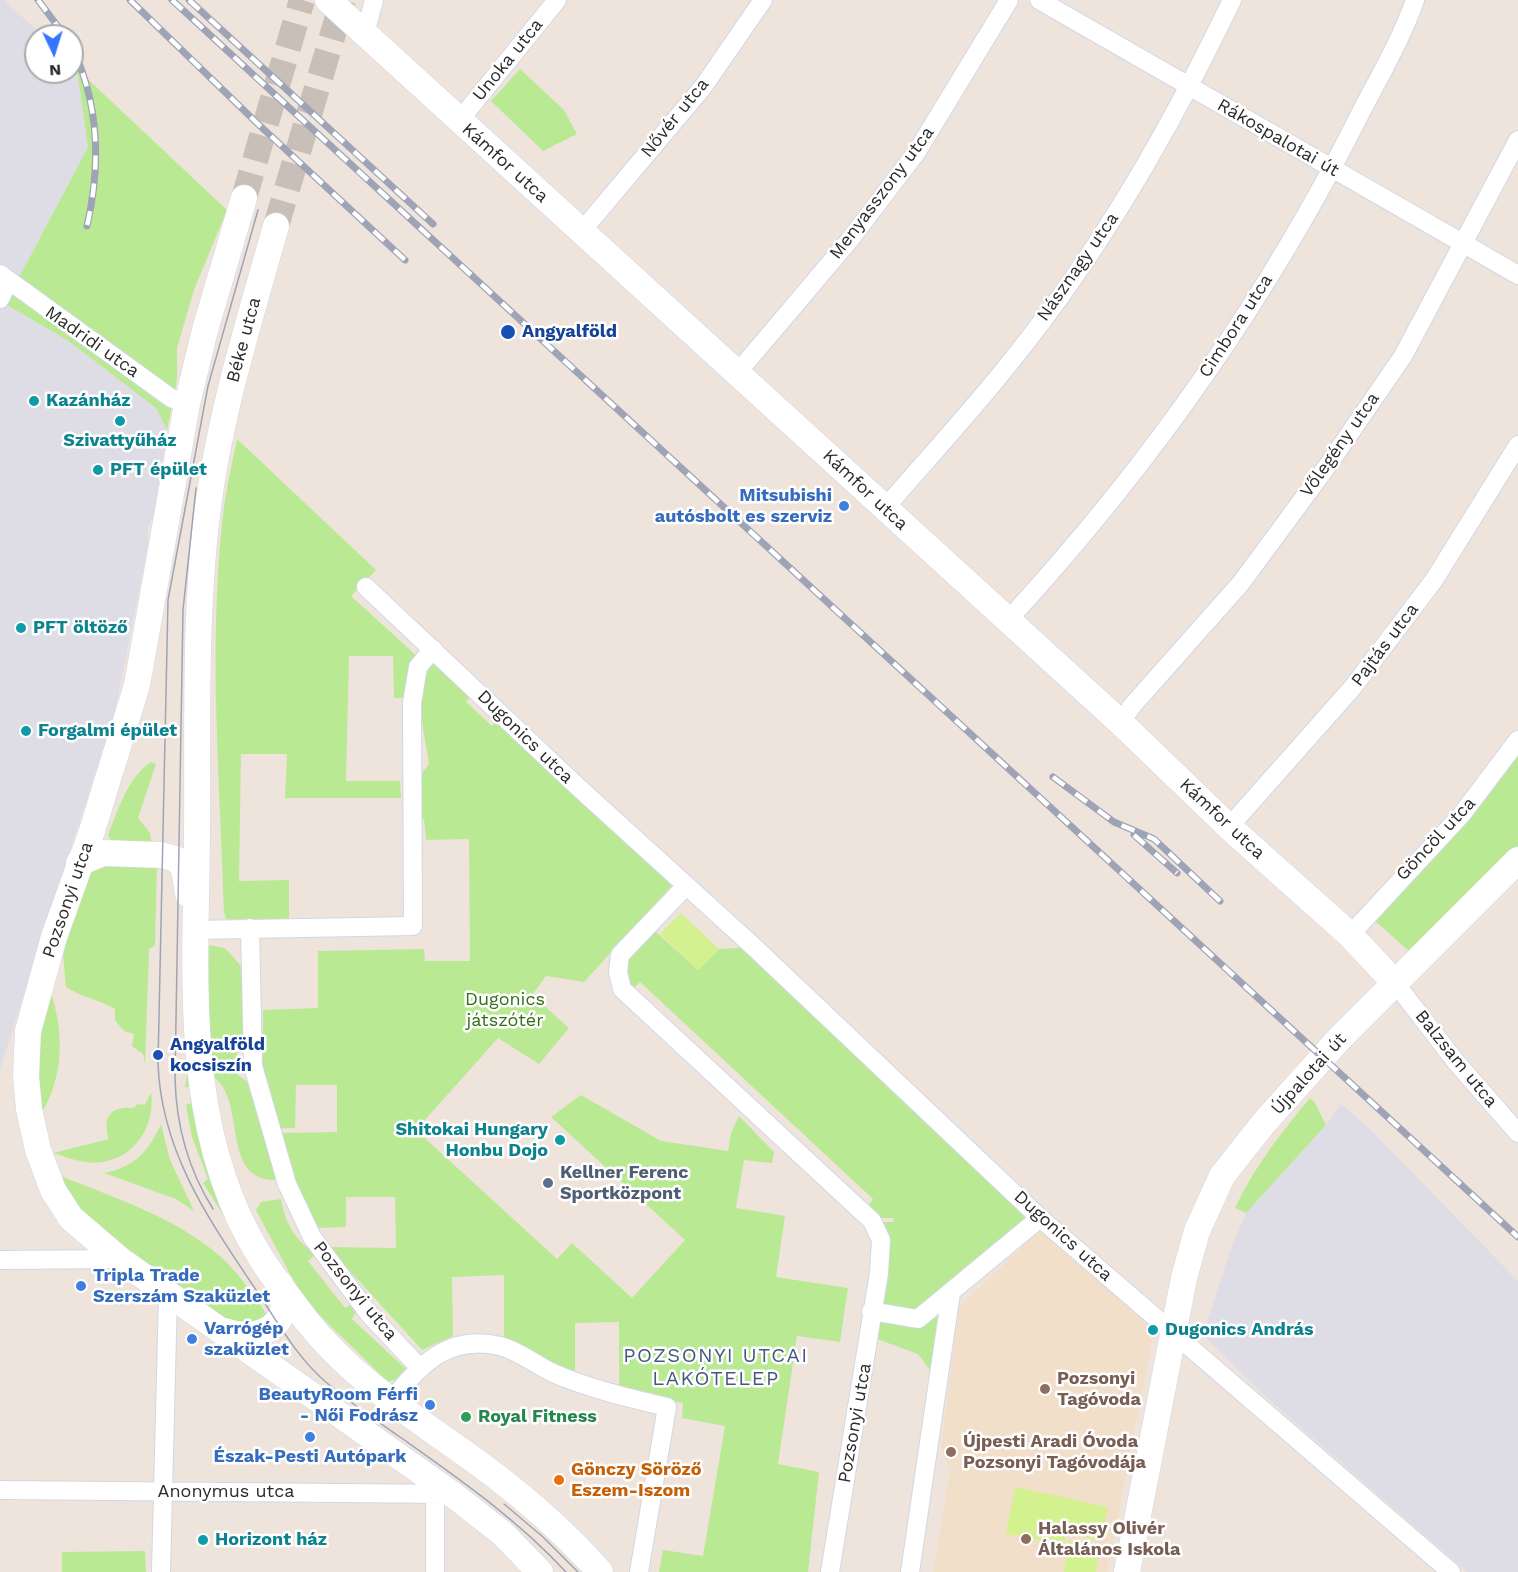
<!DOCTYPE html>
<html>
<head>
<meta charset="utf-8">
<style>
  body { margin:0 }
  #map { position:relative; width:1518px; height:1572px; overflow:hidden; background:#eee4db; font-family:"Work Sans",sans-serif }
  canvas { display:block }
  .north { position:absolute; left:24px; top:24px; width:60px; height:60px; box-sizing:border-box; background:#fff; border:2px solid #aaa; border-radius:50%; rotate:176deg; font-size:16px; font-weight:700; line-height:24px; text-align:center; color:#2b2b2b }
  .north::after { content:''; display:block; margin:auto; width:21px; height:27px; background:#3774ff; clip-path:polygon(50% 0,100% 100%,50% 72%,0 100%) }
</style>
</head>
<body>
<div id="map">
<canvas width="1518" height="1572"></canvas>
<div class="north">N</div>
</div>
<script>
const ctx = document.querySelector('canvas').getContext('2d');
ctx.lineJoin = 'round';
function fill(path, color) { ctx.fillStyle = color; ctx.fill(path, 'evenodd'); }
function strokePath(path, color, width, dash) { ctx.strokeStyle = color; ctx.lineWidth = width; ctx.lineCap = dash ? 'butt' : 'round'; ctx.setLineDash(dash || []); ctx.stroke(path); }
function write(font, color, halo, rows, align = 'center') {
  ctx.font = font + ' "Work Sans",sans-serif'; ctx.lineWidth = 5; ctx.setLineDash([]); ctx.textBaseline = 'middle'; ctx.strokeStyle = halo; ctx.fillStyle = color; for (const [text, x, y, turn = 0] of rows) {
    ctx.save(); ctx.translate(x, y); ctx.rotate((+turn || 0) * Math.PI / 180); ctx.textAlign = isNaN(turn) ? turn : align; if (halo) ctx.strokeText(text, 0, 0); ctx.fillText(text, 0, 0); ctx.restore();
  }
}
fill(new Path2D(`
  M0 0H4L43 36H36V72H72V64L77 69 88 147 5 304 67 340 96 362 156 408 167 430 154 516 148 527V546L115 711 0 1069Z
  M1341 1104 1369 1128 1518 1281V1572H1467L1267 1398 1203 1335 1230 1251 1246 1213 1326 1125Z`), '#dedde6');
fill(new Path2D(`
  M1043 1227 1154 1331 1107 1572H933L950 1471 941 1447 959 1307Z`), '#f1dfc9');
fill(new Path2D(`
  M77 69 227 210 194 290 177 348V380L167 430 156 408 96 362 67 340 5 304 88 147Z
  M520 69 564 110 577 134 543 151 491 101Z
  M237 439 376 570 351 596 418 657 407 698H394L393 656H349L346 781H400L401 798H285L287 754H241L239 881 289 880V919H226L224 912C220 781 208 646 223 515 226 490 232 464 237 439Z
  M434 659 473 693 466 702 492 726 500 717 674 883 584 982 546 976 532 995 569 1028 539 1064 498 1038 416 1130 557 1259 572 1243 632 1298 685 1240 551 1117 581 1095 661 1141 728 1151 731 1133 739 1116 774 1152 772 1163 744 1160 736 1208 785 1216 776 1277 848 1288 840 1342 797 1336 778 1464 819 1472 808 1572H659L663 1550 703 1556 725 1426 682 1418 683 1403 651 1398 619 1389V1322L575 1323V1377L504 1339V1275L452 1277 453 1336 422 1350 328 1247 396 1248 395 1197H346V1227L318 1228 295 1188 279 1133 337 1132V1085H296L295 1128 267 1129 275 1164V1180C218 1180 249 1095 210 1075L203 1019 208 945 225 948 241 966 245 1032 238 1044 236 1062 238 1075 250 1084H263V1010L318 1008V951L424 949 425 961H470L469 839 426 840 424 819 418 818 417 780 429 764 419 704 420 673Z
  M1518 746V850L1409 951 1374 920Z
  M151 762 156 764 138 818 150 833 152 845 115 850 108 835C118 810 128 777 151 762Z
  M157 862 155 945 149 949 145 1064 143 1054 132 1046 134 1034 124 1031 115 1020V1009C98 999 83 998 66 987L62 943 84 875 101 863Z
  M654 930 698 970 719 949 754 947 1038 1216 963 1281 932 1373 918 1354 877 1339 882 1222H894L893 1218H877L868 1206 873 1199 640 982 632 990 628 984 627 961Z
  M51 993C64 1033 64 1077 41 1114L36 1049Z
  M193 1072 232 1229 203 1183 208 1179 192 1137 186 1105 191 1103 189 1087H185L187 1076Z
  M151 1092C155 1125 137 1156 103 1162 87 1165 69 1158 53 1153L109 1139C102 1117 110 1106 134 1108L137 1104 145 1105Z
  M1310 1098 1315 1103 1326 1125 1246 1213 1235 1208C1254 1167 1281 1133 1310 1098Z
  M161 1124 170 1160 194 1211 176 1199 104 1173C135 1167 149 1151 161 1124Z
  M58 1175C113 1197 175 1217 220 1256 239 1273 255 1297 269 1318L231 1327 80 1216Z
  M281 1199C286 1225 294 1239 316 1254L308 1261 345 1308 355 1302 360 1306 352 1319 407 1370 402 1377 388 1382 310 1306 291 1276 256 1210 261 1202Z
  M145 1551 146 1572H62V1552Z`), '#bae994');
fill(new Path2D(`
  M681 913 719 949 698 970 660 934Z
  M1015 1487 1108 1507 1101 1540 1066 1534 1064 1544 1006 1534Z
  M1069 1540 1100 1545 1096 1572H1064Z`), '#d3f18e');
strokePath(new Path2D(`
  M244 198 302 0
  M276 226 343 0`), '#c7bfb8', 26, [26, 13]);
const street = new Path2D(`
  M1039 0 1518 275
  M365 34 374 0
  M459 121 557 0
  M581 232 703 87 763 0
  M0 274 171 398 187 404
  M0 299 8 282
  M738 372 848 242 916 153 1009 0
  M885 508C927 459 972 411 1012 360 1101 250 1171 127 1232 0
  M366 587 577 786 754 947 1040 1218 1451 1572
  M1008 620C1147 469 1268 298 1360 114 1379 77 1401 40 1415 0
  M1121 723 1131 707 1241 583 1328 465 1403 356 1518 140
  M1229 827 1353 687 1434 580 1518 445
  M686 886 620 955 618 972 622 989 872 1221 881 1240 879 1273 830 1572
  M250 928 253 1066 287 1184 312 1237 369 1314 420 1368
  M194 930 413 926 412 703 418 667 433 649
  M1350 935 1462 814 1518 740
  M1396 984 1456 1062 1518 1133
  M0 1260 119 1259
  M871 1311 918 1319 1040 1218
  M391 1401C420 1364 449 1334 500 1346 519 1351 536 1365 553 1373 590 1389 629 1398 667 1407L639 1572
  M0 1490 452 1494
  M161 1572 168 1295
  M435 1572V1494
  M910 1572 951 1293`);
const secondary = new Path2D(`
  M328 0 1121 723 1229 827 1350 935 1396 984
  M244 198 205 330 187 404 137 685 91 834 54 937 28 1031 26 1076 29 1109 38 1150 53 1190 71 1218 119 1259 452 1494 502 1533 540 1572
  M276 226C249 322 219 416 207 515 194 621 198 728 197 835 196 977 181 1132 261 1258 274 1279 291 1300 306 1320 357 1385 428 1425 493 1474 531 1503 568 1536 600 1572
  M79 863 103 853 161 855 176 859 184 868 188 894
  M224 1331C258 1344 296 1325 280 1284
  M1127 1572 1184 1278 1197 1231 1222 1176 1263 1124 1339 1039 1518 860`);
strokePath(street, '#d1d7e5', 20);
strokePath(secondary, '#d1d7e5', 27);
strokePath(street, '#fff', 18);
strokePath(secondary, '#fff', 26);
strokePath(new Path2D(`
  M258 210 208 386 168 600 158 1063C161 1153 210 1221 258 1293 279 1324 298 1359 327 1383 350 1403 376 1420 400 1437 458 1478 517 1519 566 1572
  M196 488 183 610 175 1078C176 1125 188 1169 213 1209
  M504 1504 543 1537 578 1572`), '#9ea4b6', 1.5);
const rail = new Path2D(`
  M38 0 65 36
  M130 0 258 124 405 260
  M172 0 1518 1237
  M189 0 433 224
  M72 47C99 103 101 165 87 226
  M1053 777 1114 822 1154 839 1220 901
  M1134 835 1177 873`);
strokePath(rail, '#9ea4b6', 7);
strokePath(rail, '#fff', 4.5, [14]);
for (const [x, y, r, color] of [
  [508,332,8,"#1a4fb4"],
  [34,401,6,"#0f9aa8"],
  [120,421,6,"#0f9aa8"],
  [98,470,6,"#0f9aa8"],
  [844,506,6,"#3f7fe0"],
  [21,628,6,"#0f9aa8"],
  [26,731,6,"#0f9aa8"],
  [158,1055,6,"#1a4fb4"],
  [560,1140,6,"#0f9aa8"],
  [548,1183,6,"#5c6f8a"],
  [81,1286,6,"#3f7fe0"],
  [1153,1330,6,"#0f9aa8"],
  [192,1339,6,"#3f7fe0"],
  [1045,1389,6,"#8d6e63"],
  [430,1405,6,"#3f7fe0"],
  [466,1417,6,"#2e9e5b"],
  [310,1437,6,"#3f7fe0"],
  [951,1452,6,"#8d6e63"],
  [559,1480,6,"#e8710a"],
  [1026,1539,6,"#8d6e63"],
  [203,1540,6,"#0f9aa8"]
]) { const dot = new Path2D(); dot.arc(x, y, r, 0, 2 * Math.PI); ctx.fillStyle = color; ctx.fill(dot); strokePath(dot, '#fff', 2); }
write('18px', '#2b2b2b', '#fff', [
  ["Unoka utca",508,60,-51],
  ["Nővér utca",675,118,-51],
  ["Rákospalotai út",1278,138,30],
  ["Kámfor utca",505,163,42],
  ["Menyasszony utca",882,193,-53],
  ["Násznagy utca",1078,267,-55],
  ["Cimbora utca",1236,326,-57],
  ["Béke utca",244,340,-75],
  ["Madridi utca",92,342,35],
  ["Vőlegény utca",1340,445,-55],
  ["Kámfor utca",865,490,43],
  ["Pajtás utca",1385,645,-53],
  ["Dugonics utca",525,737,44],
  ["Kámfor utca",1222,819,43],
  ["Göncöl utca",1436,839,-47],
  ["Pozsonyi utca",68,900,-71],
  ["Balzsam utca",1456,1059,51],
  ["Újpalotai út",1309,1074,-48],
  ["Dugonics utca",1063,1236,42],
  ["Pozsonyi utca",355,1291,51],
  ["Pozsonyi utca",855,1423,-80],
  ["Anonymus utca",226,1492]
]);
write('bold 18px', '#164399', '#fff', [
  ["Angyalföld",522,332],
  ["Angyalföld",170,1045],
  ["kocsiszín",170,1066]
], 'left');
write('bold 18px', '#0d838f', '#fff', [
  ["Kazánház",46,401],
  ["Szivattyűház",120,441,"center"],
  ["PFT épület",110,470],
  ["PFT öltöző",33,628],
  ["Forgalmi épület",38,731],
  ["Shitokai Hungary",548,1130,"right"],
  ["Honbu Dojo",548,1151,"right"],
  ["Dugonics András",1165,1330],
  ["Horizont ház",215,1540]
], 'left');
write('bold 18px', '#366cbe', '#fff', [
  ["Mitsubishi",832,496],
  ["autósbolt es szerviz",832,517],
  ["Tripla Trade",93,1276,"left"],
  ["Szerszám Szaküzlet",93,1297,"left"],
  ["Varrógép",204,1329,"left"],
  ["szaküzlet",204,1350,"left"],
  ["BeautyRoom Férfi",418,1395],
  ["- Női Fodrász",418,1416],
  ["Észak-Pesti Autópark",310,1457,"center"]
], 'right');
write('18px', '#316e14', '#fff', [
  ["Dugonics",505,1000],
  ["játszótér",505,1021]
]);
write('bold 18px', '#4e5e75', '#fff', [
  ["Kellner Ferenc",560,1173],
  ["Sportközpont",560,1194]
], 'left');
write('bold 18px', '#785e54', '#fff', [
  ["Pozsonyi",1057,1379],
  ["Tagóvoda",1057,1400],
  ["Újpesti Aradi Óvoda",963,1442],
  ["Pozsonyi Tagóvodája",963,1463],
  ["Halassy Olivér",1038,1529],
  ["Általános Iskola",1038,1550]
], 'left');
write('bold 18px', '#27864d', '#fff', [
  ["Royal Fitness",478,1417]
], 'left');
write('bold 18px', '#c56008', '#fff', [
  ["Gönczy Söröző",571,1470],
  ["Eszem-Iszom",571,1491]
], 'left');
ctx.letterSpacing = '1.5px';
write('20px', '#47587f', '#fff', [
  ["POZSONYI UTCAI",716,1356],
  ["LAKÓTELEP",716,1379]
]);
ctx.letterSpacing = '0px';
</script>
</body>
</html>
